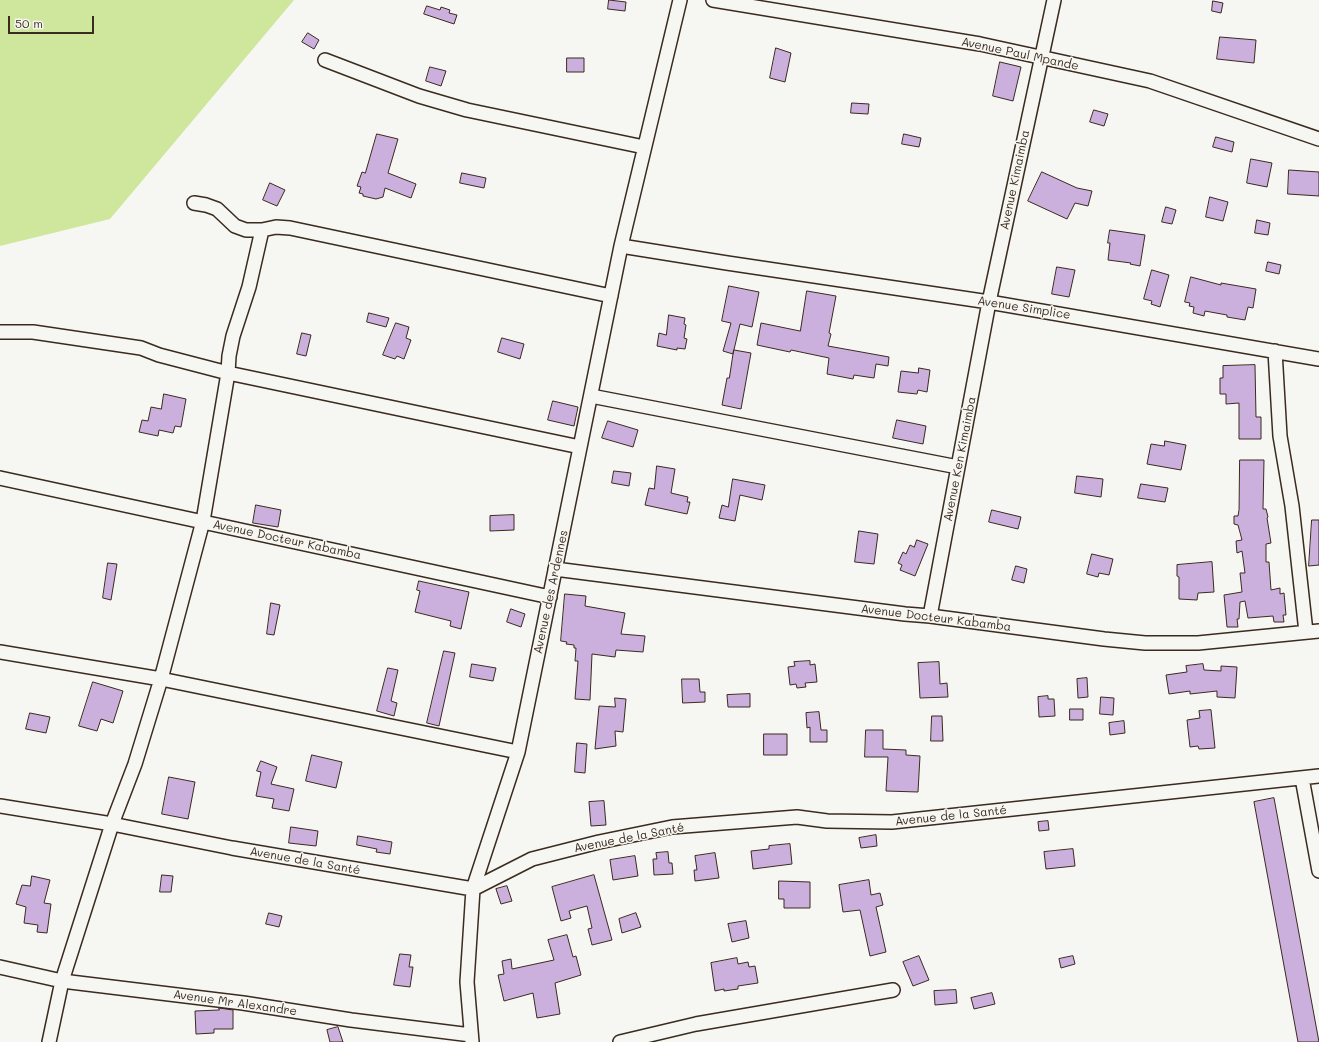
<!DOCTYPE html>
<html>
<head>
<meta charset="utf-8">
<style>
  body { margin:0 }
  #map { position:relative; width:1319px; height:1042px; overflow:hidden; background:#f6f6f2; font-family:Mali,sans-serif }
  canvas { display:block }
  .scale { position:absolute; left:8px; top:16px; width:86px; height:18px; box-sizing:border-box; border:2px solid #3b2a1e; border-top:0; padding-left:5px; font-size:12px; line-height:14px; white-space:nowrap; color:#3b2a1e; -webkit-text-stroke:3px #f6f6f2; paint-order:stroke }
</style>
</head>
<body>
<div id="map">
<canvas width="1319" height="1042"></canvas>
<div class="scale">50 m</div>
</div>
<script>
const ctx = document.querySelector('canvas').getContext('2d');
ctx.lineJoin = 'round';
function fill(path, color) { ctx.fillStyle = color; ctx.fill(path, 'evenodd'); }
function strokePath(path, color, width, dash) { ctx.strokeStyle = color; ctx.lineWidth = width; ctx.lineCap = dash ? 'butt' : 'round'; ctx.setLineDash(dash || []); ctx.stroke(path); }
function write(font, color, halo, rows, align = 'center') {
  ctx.font = font + ' Mali,sans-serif'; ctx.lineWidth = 3; ctx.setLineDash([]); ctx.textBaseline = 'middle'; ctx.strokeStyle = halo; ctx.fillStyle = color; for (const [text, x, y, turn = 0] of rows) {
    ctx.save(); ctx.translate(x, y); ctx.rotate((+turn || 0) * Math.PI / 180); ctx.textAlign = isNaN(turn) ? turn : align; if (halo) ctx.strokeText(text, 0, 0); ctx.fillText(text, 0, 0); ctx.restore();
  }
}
fill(new Path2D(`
  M0 0H294L110 219 0 246Z`), '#cfe79d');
const building = new Path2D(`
  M609 0 626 2 625 11 608 9Z
  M1213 1 1223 3 1221 13 1212 11Z
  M427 6 440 10 441 7 450 10 449 13 457 15 454 24 424 14Z
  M308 33 319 40 314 49 302 42Z
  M1220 37 1256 40 1254 63 1217 59Z
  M776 48 791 53 785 82 770 78Z
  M567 58H584V72H567Z
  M1000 62 1021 67 1013 101 993 96Z
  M430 67 446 71 441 86 426 81Z
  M852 103 869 104 868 114 851 113Z
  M1094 110 1108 114 1104 126 1090 122Z
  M377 134 398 139 388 173 416 184 411 198 385 188 383 197 376 199 363 196V194L359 193 361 187 357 186 362 172 365 173Z
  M904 134 921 138 919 147 902 144Z
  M1216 137 1234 142 1232 152 1213 147Z
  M1251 159 1272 163 1267 187 1247 183Z
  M1289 170 1319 172V196L1288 194Z
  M1042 172 1077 188 1092 191 1088 206 1075 203 1067 219 1028 201Z
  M462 173 486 178 484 188 460 183Z
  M270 183 285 190 277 206 263 200Z
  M1210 197 1228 202 1223 221 1206 217Z
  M1166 207 1176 210 1172 224 1162 222Z
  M1257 220 1270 223 1268 235 1255 233Z
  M1110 230 1145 235 1140 266 1130 264 1131 263 1108 260 1110 243H1108Z
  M1268 262 1281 265 1279 274 1266 271Z
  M1057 267 1075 270 1069 297 1052 294Z
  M1152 270 1169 275 1160 307 1151 304 1152 301 1144 299Z
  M1191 277 1221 285V283L1256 289 1253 308 1248 307 1245 320 1227 317V315L1205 311 1204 316 1193 313 1194 307 1189 306 1190 303 1185 302Z
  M729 286 759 292 752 327 740 324 733 354 723 351 731 323 722 321Z
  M807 291 836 296 829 333 831 334 828 346 889 357 888 366 876 364 874 378 854 375 853 379 827 374 829 358 791 350 790 352 757 345 761 323 800 331Z
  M369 313 389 318 386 327 367 322Z
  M669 315 685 318 684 324 686 325 684 338 687 339 685 349 677 348V350L657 346 659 333 666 335Z
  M396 323 409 327 406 338 411 340 404 359 397 356 395 359 383 355Z
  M302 333 311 335 306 356 297 354Z
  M502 338 524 344 520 359 498 352Z
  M734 350 751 353 741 409 722 405 727 378H729Z
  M1255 365 1256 417H1261V439H1239V403L1226 404V394H1220V378H1223V366Z
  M919 368 930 370 927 392 918 390 917 394 898 392 901 371 918 373Z
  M164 394 186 399 181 427 175 426 173 433 159 430 158 436 139 432 142 420 148 421 151 407 161 409Z
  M553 401 578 407 574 426 548 420Z
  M897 420 926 426 923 444 893 438Z
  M608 421 638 430 633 447 602 438Z
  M1165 441 1186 445 1181 470 1147 464 1151 444 1164 446Z
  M1240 460H1264L1263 509H1266L1268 517 1267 518 1271 543 1266 544V562H1269L1271 590 1280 588V594L1284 593 1286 615H1283L1284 622H1274L1273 616 1248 618 1245 601 1240 602 1239 619H1237L1238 627H1227L1224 595 1242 592 1240 573H1245L1242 551 1237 553 1236 541 1242 540 1238 525 1234 524V516H1238L1239 510Z
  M657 466 675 469 671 493 688 497 687 502H690L687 514 645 505 649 488 654 489Z
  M614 471 631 473 629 486 612 483Z
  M1077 476 1103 479 1101 497 1075 493Z
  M733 479 765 485 762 500 740 495 735 521 719 518 722 505 728 507Z
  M1141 484 1168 488 1165 502 1138 498Z
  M256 505 281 510 278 527 253 523Z
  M992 510 1021 517 1018 529 989 522Z
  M514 515V530L490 531V516Z
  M1312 520H1319V565L1309 566Z
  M859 531 878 534 874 564 855 562Z
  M917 540 928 544 915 576 900 570 902 565 898 563 903 552 906 554 910 545 914 547Z
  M1092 554 1113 559 1109 575 1099 573 1098 577 1087 574Z
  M1212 562 1214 592 1198 593 1197 600 1179 599V577L1177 576V565Z
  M108 563 117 564 111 600 103 598Z
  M1016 566 1027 569 1024 583 1012 580Z
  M419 581 469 592 461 629 450 626 451 621 415 612 420 591 417 590Z
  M565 594 586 596 585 606 625 613 621 634 645 636 643 652 616 650 615 657 592 654 590 700 575 699 578 661H575L576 648H574V645L566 644 567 642 561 641Z
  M271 603 280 605 274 635 267 634Z
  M511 609 525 614 521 627 507 622Z
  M444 651 455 653 439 726 427 723Z
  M810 661V665L815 664 817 682 805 683 806 687 797 688 796 684 790 685 788 667 795 666 794 662Z
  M939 662 940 684 947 683 948 697 920 698 918 663Z
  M472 664 496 668 493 681 470 677Z
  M1203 664 1204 670 1221 671V666L1237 667 1235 698 1217 697V691L1190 694V691L1169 694 1166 675 1187 672 1186 666Z
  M388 668 398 670 391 701 397 703 394 716 377 711Z
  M1087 678 1088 697 1078 698 1077 679Z
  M682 679H699L700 692H705V702L683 703Z
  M93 682 123 691 113 723 101 719 97 731 79 726Z
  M750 694V707H728L727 695Z
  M1048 696V699H1054L1055 716 1039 717 1038 697Z
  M1101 697 1114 698 1113 715 1100 714Z
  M615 698 626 699 623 732 615 731 616 746 595 749 599 706 615 707Z
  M1070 709H1083V720H1070Z
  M1211 710 1215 748 1199 749 1198 746 1190 747 1187 720 1200 718 1199 711Z
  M819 712 821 730H827V742H810V727L807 728 806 713Z
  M30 713 50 717 46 733 26 729Z
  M932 716H942L943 741H931Z
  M1124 721 1125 733 1110 735 1109 723Z
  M866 730H883V749L906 750V755L920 756 918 792 886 791 888 757H865Z
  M764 734H787V755H764Z
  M577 743 587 744 585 773 575 772Z
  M312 755 342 762 336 788 306 781Z
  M261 761 277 767 271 784 294 789 289 811 272 808 274 799 256 796 261 772 257 771Z
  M169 777 195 782 188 819 162 814Z
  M1274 798 1319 1042H1298L1254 802Z
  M604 801 606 825 591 826 589 802Z
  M1048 821 1049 830 1039 831 1038 822Z
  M291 827 318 831 316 846 289 843Z
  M876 835 877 846 861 848 859 838Z
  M358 836 392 842 390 854 376 852 377 849 357 845Z
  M790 844 792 864 753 869 751 851 769 849V846Z
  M1073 849 1075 866 1046 869 1044 852Z
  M668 852 669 863H672L673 874 654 875 653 859H657L656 853Z
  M715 853 719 878 695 881 694 870H697L695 856Z
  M635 856 638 876 613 880 610 860Z
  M162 875 173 876 171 892H160Z
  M594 875 612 940 592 945 588 929 592 928 587 906 569 911 571 918 561 921 552 887Z
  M32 876 50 880 44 903 51 904 47 933 37 932 38 925 24 923 26 907 16 904 22 885 30 886Z
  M869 880 871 895 880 893 883 905 876 907 886 952 870 956 860 910 843 912 839 885Z
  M779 881 810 882V908H784V899H779Z
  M507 886 512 901 501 904 496 889Z
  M269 913 282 916 279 927 266 924Z
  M636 913 641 927 622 933 619 919Z
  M746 921 749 938 732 942 728 924Z
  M567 935 573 957 576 956 581 975 555 983 560 1014 537 1018 533 993 504 1001 498 975 504 974 502 961 511 959 512 969 554 960 548 940Z
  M400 954 411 955 409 967H413L410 987 394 985Z
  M919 956 929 980 913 986 903 962Z
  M1073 956 1075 964 1061 968 1059 959Z
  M737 958 738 964 748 962 749 967 755 966 758 983 738 986V989L724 991V989L715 991 711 963Z
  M956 990 957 1003 935 1005 934 991Z
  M992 993 995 1004 974 1009 971 998Z
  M219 1008 233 1010V1029H214V1033L196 1034 195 1011 219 1010Z
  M338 1027 343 1042H330L327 1030Z`);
fill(building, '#cbb0de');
strokePath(building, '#3b2a1e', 1);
const street = new Path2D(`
  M713 0 980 44 1150 81 1319 139
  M325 60 419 96 467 110 644 147
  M194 203 206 205 217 209 235 226 246 230H262L276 227 290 228 611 296
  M621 246 680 0
  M0 332H33L141 348 159 355 228 373 580 447
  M1275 351 1280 436 1292 506 1306 632
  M591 396 958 467
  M0 478 550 597
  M555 569 905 614 930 616 1104 639 1145 643H1198L1319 631
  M930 616 989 302 1054 0
  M0 652 161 679 203 521 228 373 229 356 233 336 249 287 262 230
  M1302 778 1319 871
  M0 806 112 824 232 848 473 889 532 859 599 842 672 827 797 817 827 821 892 822 1319 776
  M0 967 62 981 243 1003 351 1020 471 1035
  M49 1042 62 981 112 824 135 764 161 679 518 752
  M472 1042 467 982 473 889 518 752 621 246 727 263 989 302 1319 359
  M620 1042 696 1024 893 990`);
strokePath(street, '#3b2a1e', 16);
strokePath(street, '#f6f6f2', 13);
write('12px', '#3b2a1e', '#f6f6f2', [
  ["Avenue Paul Mpande",1020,54,12],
  ["Avenue Kimaimba",1015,180,-78],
  ["Avenue Simplice",1024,308,9],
  ["Avenue Ken Kimaimba",960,459,-79],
  ["Avenue Docteur Kabamba",287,540,12],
  ["Avenue des Ardennes",551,592,-78],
  ["Avenue Docteur Kabamba",936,618,7],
  ["Avenue de la Santé",951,816,-6],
  ["Avenue de la Santé",629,838,-11],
  ["Avenue de la Santé",305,861,10],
  ["Avenue Mr Alexandre",235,1003,8]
]);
</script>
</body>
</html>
